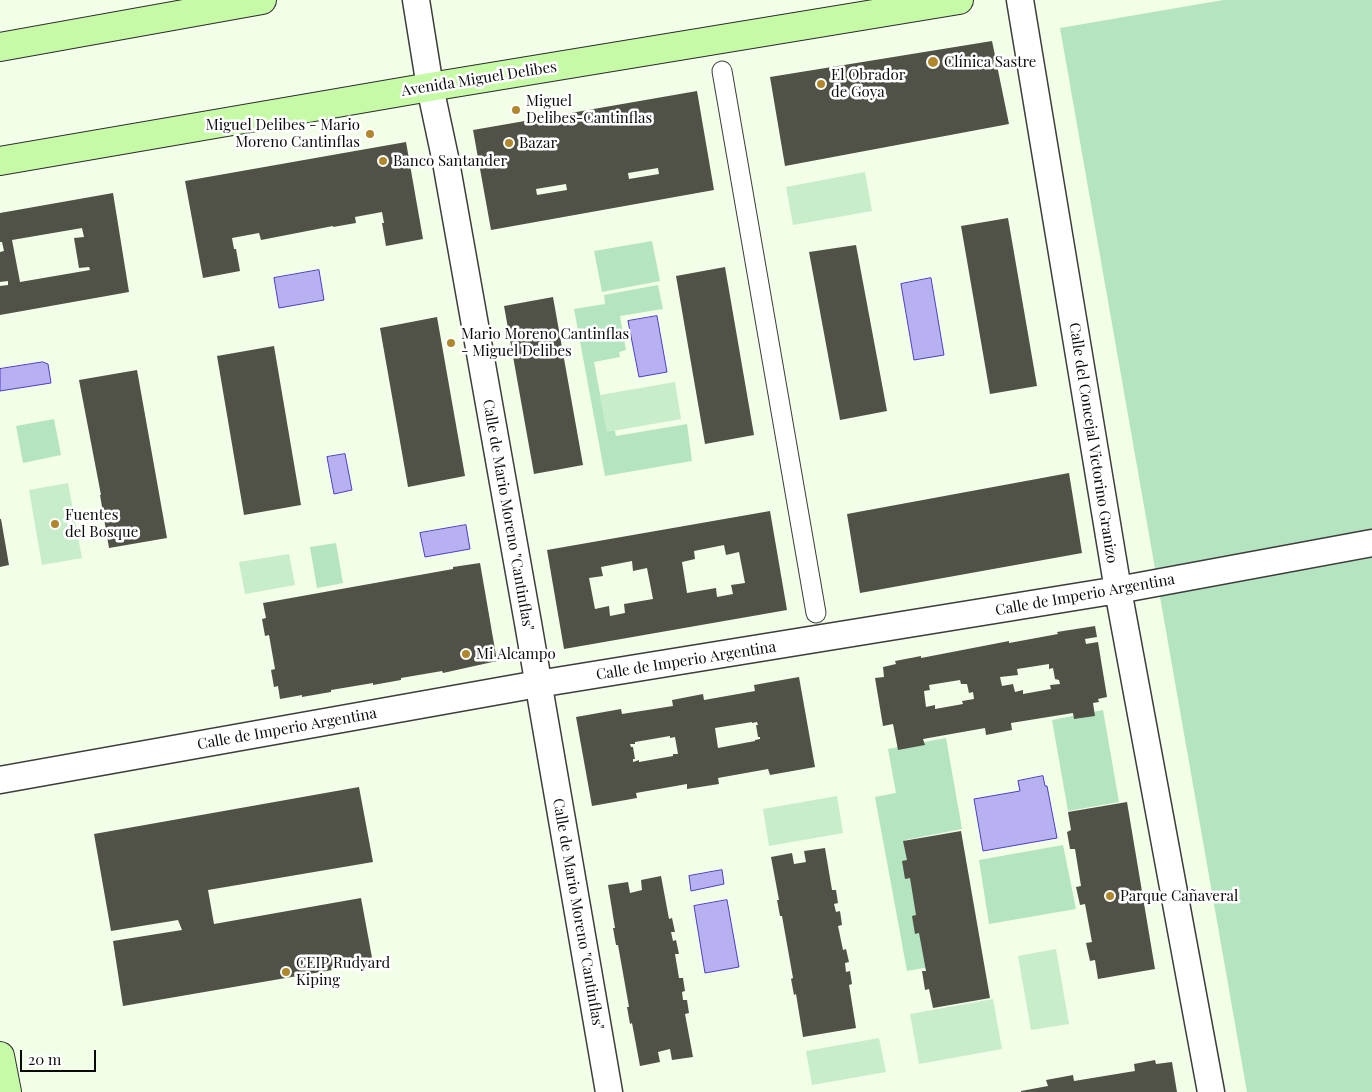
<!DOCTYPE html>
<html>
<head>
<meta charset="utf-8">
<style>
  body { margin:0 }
  #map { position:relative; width:1372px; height:1092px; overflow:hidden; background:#f2fee8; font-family:"Playfair Display",serif }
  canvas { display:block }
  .scale { position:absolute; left:20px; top:1050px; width:76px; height:22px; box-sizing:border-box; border:2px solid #0a0a0a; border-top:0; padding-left:6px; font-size:15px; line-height:18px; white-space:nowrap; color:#0a0a0a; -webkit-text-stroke:4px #fff; paint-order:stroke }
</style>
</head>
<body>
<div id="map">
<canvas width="1372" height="1092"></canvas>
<div class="scale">20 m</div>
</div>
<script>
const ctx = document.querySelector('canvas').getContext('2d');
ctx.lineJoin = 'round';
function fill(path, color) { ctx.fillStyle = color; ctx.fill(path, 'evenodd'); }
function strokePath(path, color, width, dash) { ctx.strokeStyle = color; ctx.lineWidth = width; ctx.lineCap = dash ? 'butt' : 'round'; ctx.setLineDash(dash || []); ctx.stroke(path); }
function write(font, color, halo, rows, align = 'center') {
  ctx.font = font + ' "Playfair Display",serif'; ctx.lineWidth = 5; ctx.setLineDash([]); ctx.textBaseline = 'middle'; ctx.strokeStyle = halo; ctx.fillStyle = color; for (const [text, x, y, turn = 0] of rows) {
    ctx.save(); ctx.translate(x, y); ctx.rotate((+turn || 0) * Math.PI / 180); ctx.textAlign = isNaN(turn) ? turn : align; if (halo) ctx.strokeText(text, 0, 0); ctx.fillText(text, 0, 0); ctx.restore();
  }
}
fill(new Path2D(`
  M1223 0H1372V1092H1247L1060 28Z
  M652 241 660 281 602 292 594 251Z
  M658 285 663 309 620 316 626 350 619 352 620 357 594 362 607 431H615L616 436 687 424 692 461 605 476 574 309 605 304 604 295Z
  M54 419 61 455 23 463 16 426Z
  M336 543 343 583 317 588 310 547Z
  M1103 710 1119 802 1068 811 1052 720Z
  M946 738 962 829 905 840 929 967 907 971 875 797 896 793 888 749Z
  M1063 845 1076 909 989 924 979 860Z`), '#b5e5c0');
fill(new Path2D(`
  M865 172 872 211 793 225 786 187Z
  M675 382 681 419 607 432 600 395Z
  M68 483 82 558 42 565 29 490Z
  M289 554 295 585 245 594 239 562Z
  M837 796 843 833 769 846 763 809Z
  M1056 949 1069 1024 1031 1030 1018 956Z
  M993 999 1002 1049 919 1064 910 1014Z
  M879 1038 886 1072 812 1085 806 1051Z`), '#c7edca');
const water = new Path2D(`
  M319 270 324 300 279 308 274 278Z
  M931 278 944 355 914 360 901 284Z
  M657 316 667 372 639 377 628 321Z
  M43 362 48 364 51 383 0 391V369Z
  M345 454 352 490 334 494 327 457Z
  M466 525 470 549 425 557 420 533Z
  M1043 776 1045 786H1047L1057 838 983 851 974 799 1020 791 1018 781Z
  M722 870 724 884 691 891 689 876Z
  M727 900 739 967 705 973 694 906Z`);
fill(water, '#b8b1f1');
strokePath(water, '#4f3dc3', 1);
fill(new Path2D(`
  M992 41 1009 124 785 166 770 77Z
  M697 91 714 190 491 230 473 130ZM658 168 659 174 629 179 628 173ZM566 184 567 190 537 195 536 189Z
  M406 142 423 239 386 246 382 223H384L382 212 355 217 356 223 333 227V226L261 240 259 233 232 238 234 249H236L240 271 203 278 185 181Z
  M113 193 129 292 0 315V286L8 285V281L0 282V252L4 251 2 242H0V213ZM82 228 84 237 74 238 79 268 89 267 90 270 20 282 12 240Z
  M1008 218 1037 386 990 394 961 226Z
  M856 245 887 411 840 420 809 252Z
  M725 267 754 435 705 444 676 276Z
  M553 297 583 465 534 474 504 306Z
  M437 317 465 476 408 487 380 328Z
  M274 346 301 505 244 515 217 356Z
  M137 370 167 538 109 548 100 495H101L79 380Z
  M1069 473 1082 553 860 593 847 514Z
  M770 511 787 610 564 649 547 550ZM724 545 726 555 739 552 745 583 731 585 733 594 717 597 716 588 687 593 682 562 695 559 694 551ZM632 561 633 571 647 568 653 599 624 604 625 613 610 616 609 606 595 609 589 578 603 576 601 567Z
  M0 519H1L9 565 0 567Z
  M480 563 497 661 443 673 442 671 401 678V680L373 685V683L331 690V692L302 697V695L280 699 278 686 274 687 271 670 275 669 269 635 265 636 262 619 266 618 263 603 453 569V567Z
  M1095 626 1097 637 1085 639 1086 644 1098 642 1107 697 1098 699 1099 702 1093 703 1095 716 1074 719 1073 713 1011 723 1012 730 986 735 985 728 923 739 925 745 898 750 893 724 883 726 875 678 884 677 883 667 896 664 895 661 921 656V658L1009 641V643L1058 634 1057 632ZM1049 664V669L1053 668 1055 679 1059 680 1060 684 1050 685 1051 689 1023 694V690L1015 692 1013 684 1002 686 1000 677 1018 675 1017 669ZM960 680 961 684H967L969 693 973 692 974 699 962 701 963 704 935 709V705L926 707 924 691 930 690 929 685Z
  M799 677 815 767 770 775 768 769 718 778 719 784 687 789V784L636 793 637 798 592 806 576 717 621 709 622 714 673 706 672 700 703 694 704 700 755 691 754 685ZM752 722V723L757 722 758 725H756L758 737H760V739L755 740V741L718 748 715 728ZM670 736V738L675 737 678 754H673V756L639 762V760L633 762V759H635L633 747H631L630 744H635V742Z
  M359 787 373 862 208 890 214 924 361 898 373 963 123 1006 113 941 182 930 178 920 111 931 94 834Z
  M1127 802 1155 969 1098 979 1095 960 1090 961 1086 943 1092 942 1085 904 1080 905 1076 887 1081 886 1075 849H1070L1067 832 1071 830 1068 812Z
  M961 831 990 998 933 1008 929 989 925 990 922 971H926L919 933 915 934 912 916 916 915 910 878 905 879 902 861 907 860 903 841Z
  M825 848 832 890H836L838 903 834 904 836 912 840 911 842 925 838 926 843 950 846 949 849 962 845 963 846 972 850 971 852 984 849 985 856 1028 803 1037 796 994 794 995 791 979 793 978 782 916H780L777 900H779L771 857 792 853 794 864 806 862 804 851Z
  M661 876 669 919 672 918 675 932H671L673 941 676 940 679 954H675L679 978H683L685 991 682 992 683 1000H687L689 1013 685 1014 693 1057 672 1060 670 1049 658 1052 660 1062 640 1066 632 1023 630 1024 627 1007H629L618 945H616L613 928H615L608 885 628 882 630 893 642 890 641 880Z
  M1155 1060 1156 1064 1172 1062 1177 1092H1021V1091L1048 1086 1046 1080 1073 1075 1074 1081 1135 1071 1134 1064Z`), '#515247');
const pedestrian = new Path2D(`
  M722 71 816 613`);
const minor = new Path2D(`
  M416 0 430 87 446 162 528 623 609 1092
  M1020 0 1118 590 1211 1092
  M0 780 538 684 1118 590 1372 543`);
const secondary = new Path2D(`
  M0 47 262 0
  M0 161 430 87 959 0
  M0 1056 7 1092`);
strokePath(pedestrian, '#3d3d3d', 21);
strokePath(minor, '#3d3d3d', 29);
strokePath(secondary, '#2c2c2c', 30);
strokePath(pedestrian, '#fff', 19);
strokePath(minor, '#fff', 26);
strokePath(secondary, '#c6faa7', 28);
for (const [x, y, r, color] of [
  [933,62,6,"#b0872c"],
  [821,84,5,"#b0872c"],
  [516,110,5,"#b0872c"],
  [370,134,5,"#b0872c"],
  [509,143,5,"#b0872c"],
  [383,161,5,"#b0872c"],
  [451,343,5,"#b0872c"],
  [55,524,5,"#b0872c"],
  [466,654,5,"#b0872c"],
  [1110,896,5,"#b0872c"],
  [286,972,5,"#b0872c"]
]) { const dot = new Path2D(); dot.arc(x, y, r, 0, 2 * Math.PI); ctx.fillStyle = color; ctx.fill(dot); strokePath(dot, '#fff', 2); }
write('15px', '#0a0a0a', '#fff', [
  ["Clínica Sastre",944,62],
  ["El Obrador",831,75],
  ["de Goya",831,92],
  ["Miguel",526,101],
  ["Delibes-Cantinflas",526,118],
  ["Miguel Delibes - Mario",360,125,"right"],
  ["Moreno Cantinflas",360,142,"right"],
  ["Bazar",519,143],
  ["Banco Santander",393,161],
  ["Mario Moreno Cantinflas",461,334],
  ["- Miguel Delibes",461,351],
  ["Fuentes",65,515],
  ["del Bosque",65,532],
  ["Mi Alcampo",476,654],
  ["Parque Cañaveral",1120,896],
  ["CEIP Rudyard",296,963],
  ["Kiping",296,980]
], 'left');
write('15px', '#0a0a0a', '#fff', [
  ["Avenida Miguel Delibes",479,79,-9],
  ["Calle del Concejal Victorino Granizo",1093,443,81],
  ["Calle de Mario Moreno \"Cantinflas\"",508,515,80],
  ["Calle de Imperio Argentina",1085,595,-10],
  ["Calle de Imperio Argentina",686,661,-9],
  ["Calle de Imperio Argentina",287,729,-10],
  ["Calle de Mario Moreno \"Cantinflas\"",578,914,80]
]);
</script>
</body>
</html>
